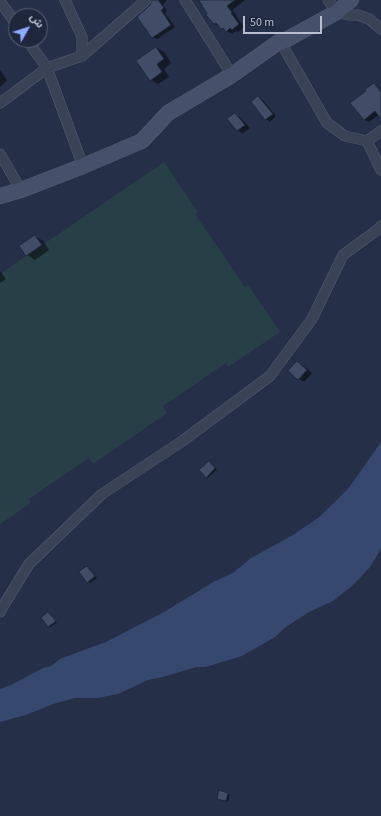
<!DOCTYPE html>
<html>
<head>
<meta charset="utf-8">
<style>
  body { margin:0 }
  #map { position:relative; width:381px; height:816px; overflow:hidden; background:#252f47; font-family:"Source Sans 3","Noto Sans Arabic",sans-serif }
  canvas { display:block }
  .north { position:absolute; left:8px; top:8px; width:40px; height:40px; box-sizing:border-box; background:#1e273c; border:1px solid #5c6377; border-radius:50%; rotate:51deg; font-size:11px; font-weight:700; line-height:16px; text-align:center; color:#b8becf }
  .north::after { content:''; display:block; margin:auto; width:14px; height:18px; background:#8dabff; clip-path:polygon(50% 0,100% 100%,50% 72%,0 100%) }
  .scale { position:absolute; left:243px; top:16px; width:79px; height:18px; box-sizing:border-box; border:2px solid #b8becf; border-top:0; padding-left:5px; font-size:12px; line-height:14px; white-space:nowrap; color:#b8becf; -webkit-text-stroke:3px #1e273c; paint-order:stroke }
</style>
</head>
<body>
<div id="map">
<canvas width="381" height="816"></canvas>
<div class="north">ش</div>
<div class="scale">50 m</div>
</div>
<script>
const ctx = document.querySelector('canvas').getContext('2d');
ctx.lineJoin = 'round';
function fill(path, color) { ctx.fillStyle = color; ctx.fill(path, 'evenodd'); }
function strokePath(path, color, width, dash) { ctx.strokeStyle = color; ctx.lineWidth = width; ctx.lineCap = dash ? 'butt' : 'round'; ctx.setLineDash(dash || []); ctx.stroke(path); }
fill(new Path2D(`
  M164 162 198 212 195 214 245 287 248 285 280 332 228 367 226 363 163 406 167 413 93 464 89 458 29 499 31 503 0 524V274Z`), '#274048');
fill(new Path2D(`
  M381 442V549L370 567 351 587 333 601 309 612 286 627 275 637 242 656 206 667H196L163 677 148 680 118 694 97 698H75L53 704 26 715 0 722V689L11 685 43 668 51 666 60 659 84 650 106 642 164 612 215 581 233 573 251 558 293 535 318 518 348 489Z`), '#37486f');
fill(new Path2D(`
  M153 0H167L163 5 167 11 165 13 175 27 157 39 153 37Z
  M200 0H245L232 10 237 16H236L244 27 238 32 236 31 232 34 221 28 215 24 208 15Z
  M156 48 164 52 171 63 164 69 169 77 158 84 151 80Z
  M0 70 7 80 0 87Z
  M374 85 378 87 381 91V114H380L369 122 364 120Z
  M259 97 263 100 276 116 270 122 266 119 252 103Z
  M235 114 240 117 250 128 243 133 238 131 228 119Z
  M35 236 43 241 49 250 35 260 27 255Z
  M0 271 6 279 0 283Z
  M298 362 302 365 312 373 304 382 299 379 289 371Z
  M211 464 217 470 208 478 206 477Z
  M87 567 89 568 97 578 90 583 88 582Z
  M48 613 57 622 51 627 49 626Z
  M228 794 230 795 228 802 220 800Z`), '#0007');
const building = new Path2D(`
  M152 0H158L164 8 161 10 171 25 152 38 137 17 150 5Z
  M199 0H235L227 6 232 12 231 13 239 24 232 30 230 28 226 32 223 28 221 29 216 23 214 24 206 15 207 14Z
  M156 47 164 59 157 64 162 72 150 81 136 61Z
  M374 83 381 92V119L375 111 364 120 350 103 366 91 365 90Z
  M258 96 273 114 265 120 251 102Z
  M235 113 245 125 237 131 227 119Z
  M35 235 42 245 26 256 19 246Z
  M297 361 307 370 298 380 288 371Z
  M209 461 215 468 206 478 199 470Z
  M87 566 95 576 87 583 79 572Z
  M48 612 56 621 48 627 41 618Z
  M219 790 228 793 226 801 217 799Z`);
fill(building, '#414c67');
strokePath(building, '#20293e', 1);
const street = new Path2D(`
  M65 0 82 37V56
  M185 0 232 75
  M328 0 337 12 348 15H358L369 19 381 29
  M0 1 16 24
  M27 40 47 68 83 166
  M280 41 327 123 345 136 367 141 381 131
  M0 103 47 68 82 56 146 0
  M367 141 381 170
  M0 154 21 190
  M0 612 5 603 29 564 102 494 181 442 270 376 312 319 343 255 380 228 381 226`);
const secondary = new Path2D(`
  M0 196 21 190 83 166 142 141 168 113 232 75 280 41V43L337 12 351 0`);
strokePath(street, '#555d71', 11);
strokePath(secondary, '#555d71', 16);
strokePath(street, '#3a4256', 10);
strokePath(secondary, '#47506a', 15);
</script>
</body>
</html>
